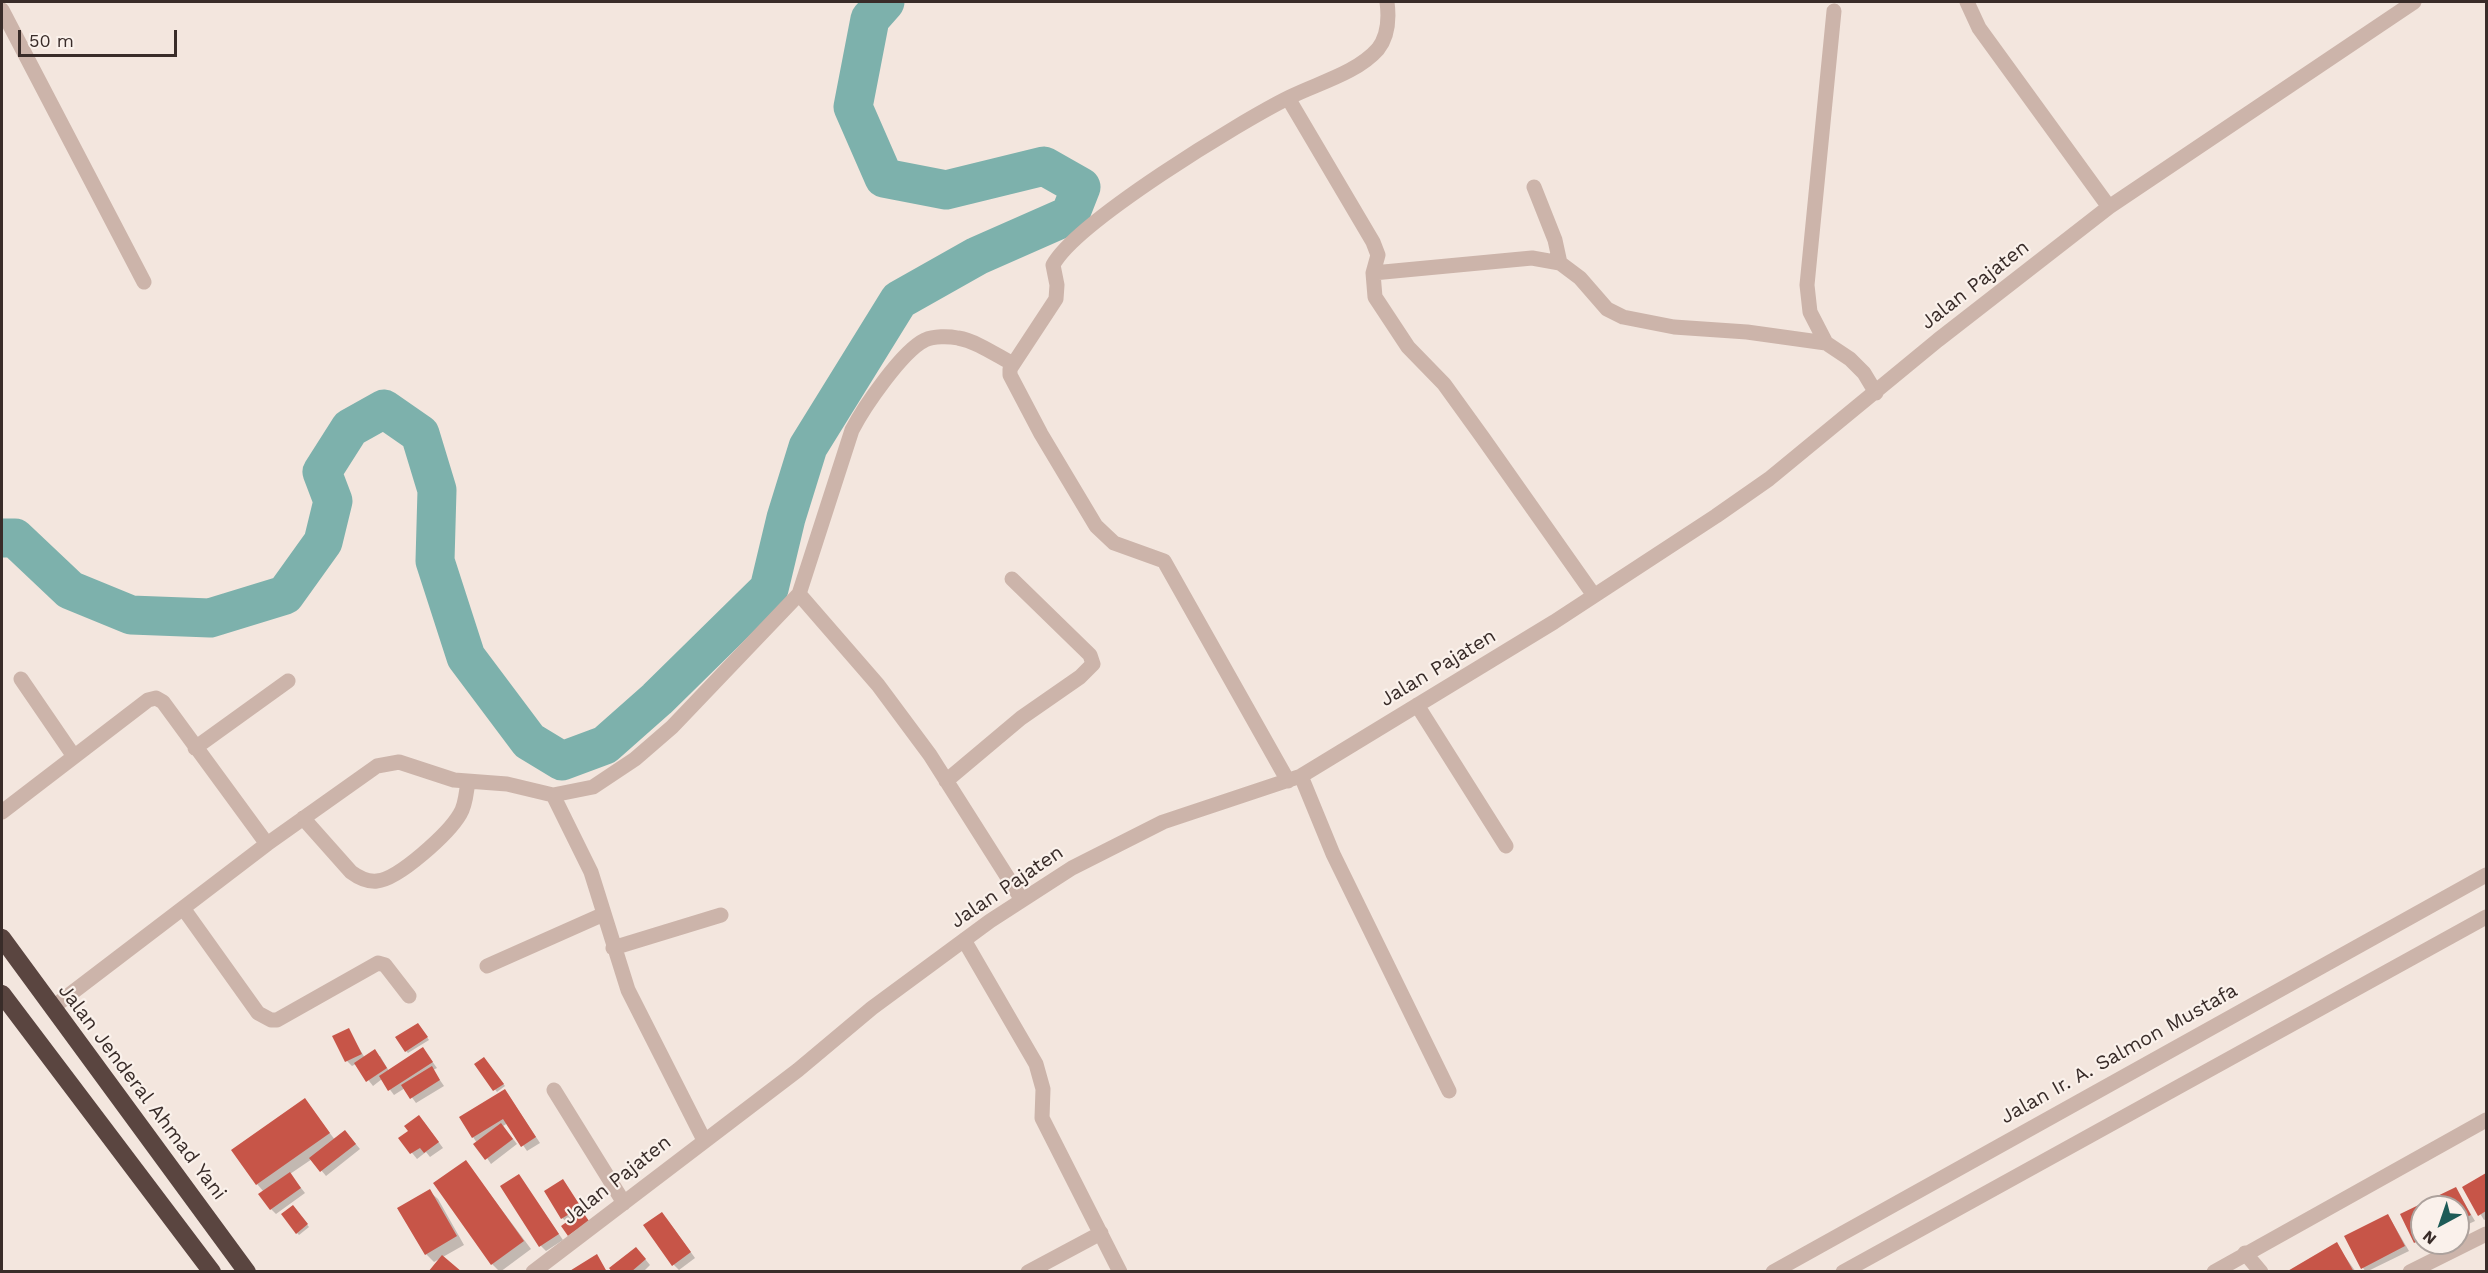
<!DOCTYPE html>
<html>
<head>
<meta charset="utf-8">
<style>
  body { margin:0 }
  #map { position:relative; width:2488px; height:1273px; overflow:hidden; background:#f3e6de; font-family:"Work Sans",sans-serif }
  canvas { display:block }
  .frame { position:absolute; inset:0; border:3px solid #392c29; pointer-events:none }
  .north { position:absolute; left:2410px; top:1195px; width:60px; height:60px; box-sizing:border-box; background:#faf1eb; border:2px solid #ada29d; border-radius:50%; rotate:220deg; font-size:16px; font-weight:700; line-height:24px; text-align:center; color:#392c29 }
  .north::after { content:''; display:block; margin:auto; width:21px; height:27px; background:#1e5b57; clip-path:polygon(50% 0,100% 100%,50% 72%,0 100%) }
  .scale { position:absolute; left:18px; top:30px; width:159px; height:27px; box-sizing:border-box; border:3px solid #392c29; border-top:0; padding-left:8px; font-size:18px; line-height:21px; white-space:nowrap; color:#392c29; -webkit-text-stroke:4px #faf1eb; paint-order:stroke }
</style>
</head>
<body>
<div id="map">
<canvas width="2488" height="1273"></canvas>
<div class="frame"></div>
<div class="north">N</div>
<div class="scale">50 m</div>
</div>
<script>
const ctx = document.querySelector('canvas').getContext('2d');
ctx.lineJoin = 'round';
function fill(path, color) { ctx.fillStyle = color; ctx.fill(path, 'evenodd'); }
function strokePath(path, color, width, dash) { ctx.strokeStyle = color; ctx.lineWidth = width; ctx.lineCap = dash ? 'butt' : 'round'; ctx.setLineDash(dash || []); ctx.stroke(path); }
function write(font, color, halo, rows, align = 'center') {
  ctx.font = font + ' "Work Sans",sans-serif'; ctx.lineWidth = 4.5; ctx.setLineDash([]); ctx.textBaseline = 'middle'; ctx.strokeStyle = halo; ctx.fillStyle = color; for (const [text, x, y, turn = 0] of rows) {
    ctx.save(); ctx.translate(x, y); ctx.rotate((+turn || 0) * Math.PI / 180); ctx.textAlign = isNaN(turn) ? turn : align; if (halo) ctx.strokeText(text, 0, 0); ctx.fillText(text, 0, 0); ctx.restore();
  }
}
fill(new Path2D(`
  M420 1027 429 1040 408 1053 406 1051Z
  M348 1030 365 1058 380 1056 389 1071 423 1049 437 1068 433 1070 444 1086 416 1103 405 1088 394 1095 382 1079 373 1086 356 1064 352 1066 347 1061Z
  M486 1061 505 1086 497 1092 476 1065Z
  M505 1090 540 1143 527 1151 508 1123 503 1126 517 1144 491 1164 473 1137Z
  M305 1100 335 1140 350 1137 360 1149 326 1176 312 1159 290 1174 305 1193 276 1214 271 1209 264 1192 257 1184Z
  M424 1122 443 1148 430 1157 426 1152 417 1159 400 1138Z
  M466 1162 531 1249 500 1272 492 1264Z
  M2486 1175V1219L2484 1220 2464 1187Z
  M519 1176 563 1240 546 1251 541 1246Z
  M563 1181 584 1213 568 1223 562 1218Z
  M2456 1189 2475 1221 2458 1229V1207H2422V1243H2429L2421 1247 2402 1215Z
  M429 1191 438 1199 464 1245 434 1262 426 1254Z
  M295 1209 309 1227 299 1235 297 1233Z
  M2388 1215 2409 1251 2366 1272 2363 1268Z
  M667 1219 695 1258 679 1270 674 1265Z
  M2336 1244 2356 1272H2291Z
  M641 1254 650 1265 643 1272H614Z`), '#0003');
strokePath(new Path2D(`
  M2 538H15L70 590 131 615 210 618 285 595 323 542 333 501 322 472 350 428 384 409 420 434 437 490 435 561 466 657 529 741 562 761 605 745 657 699 769 589 786 518 808 447 899 300 977 256 1070 215 1081 187 1044 166 946 190 884 178 853 107 870 19 885 2`), '#7db1ac', 39);
fill(new Path2D(`
  M418 1023 428 1037 405 1052 395 1037Z
  M349 1028 362 1054 345 1062 332 1036Z
  M423 1047 433 1062 388 1091 379 1076Z
  M375 1049 387 1068 366 1082 354 1063Z
  M484 1057 504 1084 493 1091 474 1064Z
  M432 1066 440 1080 410 1099 401 1085Z
  M505 1089 536 1137 521 1147 503 1119 472 1138 459 1117Z
  M305 1098 330 1133 256 1185 231 1150Z
  M419 1115 439 1142 424 1153 420 1148 410 1154 398 1138 408 1131 404 1126Z
  M501 1123 513 1139 485 1160 473 1144Z
  M345 1130 356 1144 320 1172 309 1158Z
  M466 1160 524 1241 491 1265 433 1183Z
  M290 1172 301 1188 270 1210 258 1194Z
  M2486 1173V1211L2478 1216 2462 1187Z
  M519 1174 559 1234 539 1247 500 1186Z
  M563 1179 581 1207 561 1219 544 1191Z
  M2456 1187 2471 1215 2458 1221V1207H2422V1239L2414 1243 2400 1214Z
  M430 1189 457 1236 425 1255 397 1208Z
  M293 1205 308 1224 296 1234 281 1214Z
  M582 1211 589 1221 568 1236 561 1226Z
  M662 1212 691 1252 672 1266 643 1225Z
  M2388 1214 2405 1246 2361 1269 2344 1236Z
  M2337 1242 2354 1272H2286Z
  M636 1247 646 1259 631 1272H612L609 1268Z
  M597 1254 607 1272H568Z
  M442 1255 462 1272H428Z`), '#c75548');
strokePath(new Path2D(`
  M1967 2 1979 28 2109 207
  M2 10 144 282
  M1288 98 1373 242 1378 255 1373 273 1375 297 1408 347 1444 384 1483 438 1593 594
  M1534 187 1555 240 1560 263
  M1373 273 1532 258 1560 263 1580 278 1607 309 1623 317 1674 327 1747 332 1826 343 1850 359 1864 373 1876 393
  M1826 343 1810 312 1807 285 1834 11
  M799 594 878 685 930 755 1022 900
  M21 679 73 755
  M1417 705 1506 846
  M195 748 288 681
  M1301 776 1333 854 1449 1091
  M946 781 1021 718 1080 677 1093 664 1090 655 1012 579
  M1288 781 1164 561 1114 543 1096 526 1041 434 1010 375V369L1056 299 1057 285 1053 265C1076 222 1241 121 1290 97 1318 83 1357 73 1378 49 1388 36 1389 17 1387 2
  M553 795 593 787 635 759 672 727 799 594 852 430C864 407 902 351 925 340 934 336 948 336 958 338 976 341 996 355 1013 364
  M2 812 148 700 156 698 163 702 267 844 377 766 399 762 454 780 507 784 553 795 591 872 628 990 704 1140
  M303 818 351 872C359 878 367 882 377 881 399 879 449 833 460 814 466 805 466 792 468 782
  M183 908 258 1013 271 1020H277L378 963 385 965 409 996
  M964 940 1036 1064 1043 1089 1042 1118 1120 1272
  M613 948 721 915
  M487 966 604 914
  M52 1008 267 844
  M554 1090 624 1203
  M2245 1253 2261 1272
  M533 1272 798 1070 872 1008 990 921 1072 868 1163 822 1301 776 1554 622 1716 516 1769 479 1938 340 2109 207 2414 2
  M1028 1272 1101 1233
  M1773 1272 2486 875
  M1843 1272 2486 917
  M2214 1272 2486 1120
  M2410 1272 2486 1234`), '#ccb4aa', 15);
strokePath(new Path2D(`
  M2 938 247 1272
  M2 994 212 1272`), '#5a4540', 18);
write('20px', '#392c29', '#faf1eb', [
  ["Jalan Pajaten",1975,285,-38],
  ["Jalan Pajaten",1438,668,-31],
  ["Jalan Pajaten",1007,887,-34],
  ["Jalan Ir. A. Salmon Mustafa",2119,1054,-29],
  ["Jalan Jenderal Ahmad Yani",142,1092,53],
  ["Jalan Pajaten",617,1180,-38]
]);
</script>
</body>
</html>
